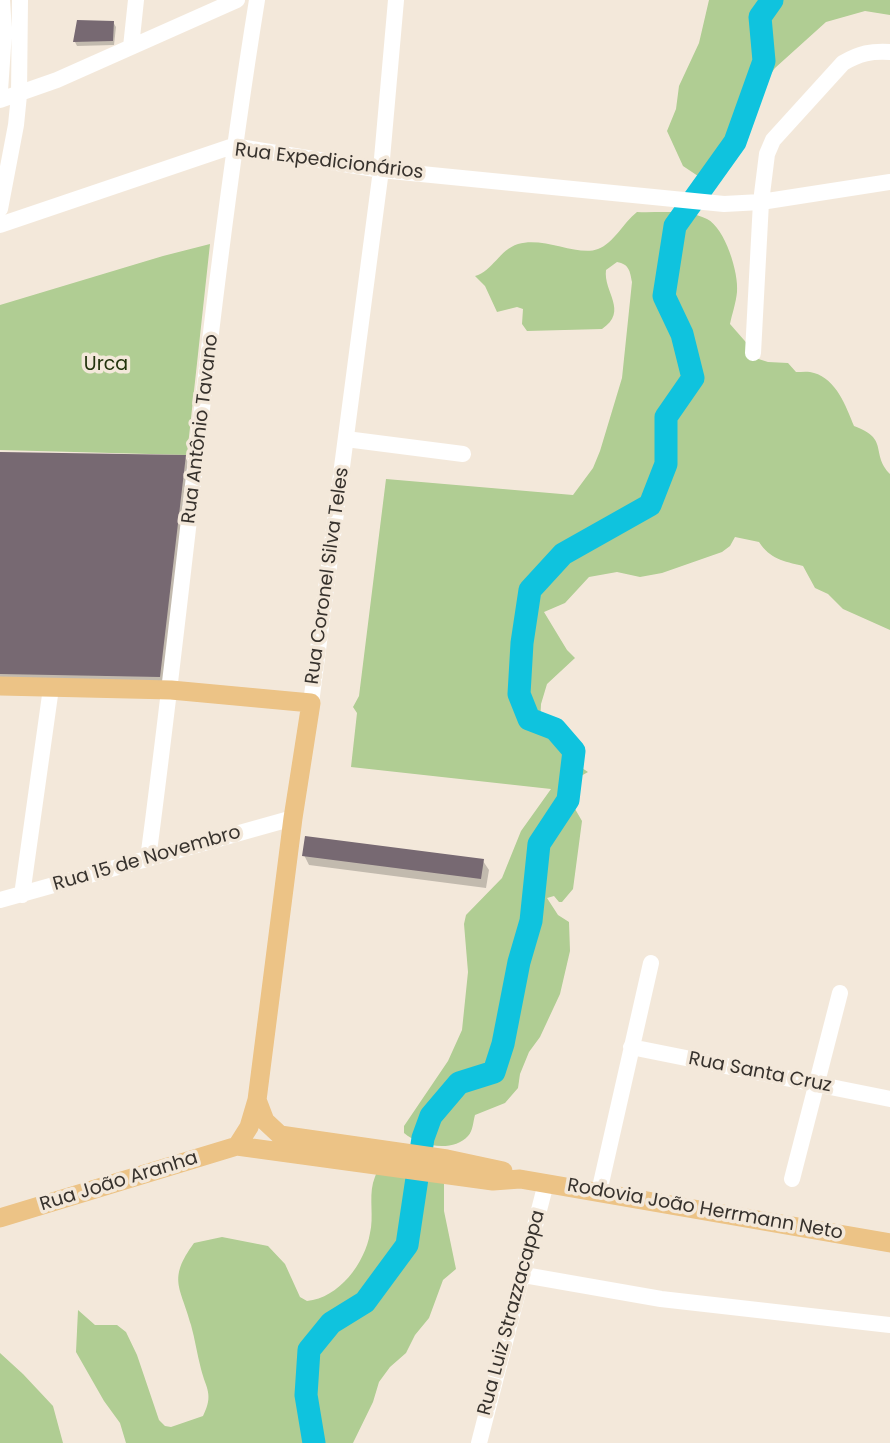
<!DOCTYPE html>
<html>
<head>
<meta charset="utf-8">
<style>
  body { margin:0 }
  canvas { display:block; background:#f3e8da }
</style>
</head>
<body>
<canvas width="890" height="1443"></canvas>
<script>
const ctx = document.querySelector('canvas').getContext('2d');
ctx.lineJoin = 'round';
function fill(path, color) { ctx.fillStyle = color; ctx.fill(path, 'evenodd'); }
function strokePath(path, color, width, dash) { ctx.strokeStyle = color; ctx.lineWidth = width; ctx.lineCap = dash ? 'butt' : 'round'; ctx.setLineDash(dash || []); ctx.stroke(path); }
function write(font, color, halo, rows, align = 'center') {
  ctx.font = font + ' Poppins,sans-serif'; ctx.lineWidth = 7; ctx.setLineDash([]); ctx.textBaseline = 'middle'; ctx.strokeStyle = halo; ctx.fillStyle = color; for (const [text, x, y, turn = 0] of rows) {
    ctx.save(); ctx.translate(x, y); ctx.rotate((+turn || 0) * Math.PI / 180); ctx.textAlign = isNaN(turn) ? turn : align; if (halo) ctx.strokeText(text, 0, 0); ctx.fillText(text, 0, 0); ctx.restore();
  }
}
fill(new Path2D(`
  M709 0H890V15L865 11 826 22 775 68 764 83 749 120 746 143 732 160 698 176 683 166 667 131 676 109 679 86 699 43Z
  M637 212C658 213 687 209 707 219 725 228 739 273 737 292 736 303 732 314 730 324L751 348 749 356 768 362 788 363 796 372C802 372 809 371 814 373 836 379 846 406 854 426 890 439 870 453 890 474V630L843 609 828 594 815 588 803 566C783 561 770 559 759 542L735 537 730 546 722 552 662 573 640 577 617 572 589 577 565 603 544 612 567 650 575 658 547 684 541 704 540 724 545 733 568 751 567 758 588 772 572 781 566 789 567 795 582 821 573 889 562 902H559L554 896 547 898 558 915 569 922 570 951 560 994 540 1037 529 1052 520 1074 518 1088 505 1103 475 1115C473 1122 473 1131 468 1136 453 1153 419 1146 404 1133V1126L448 1061 462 1030 468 972 464 924 466 915 502 878 521 831 551 789 351 767 357 713 353 707 359 696 386 479 573 495 593 468 600 451 622 378 632 282C630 271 629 264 617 262L606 270C603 292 629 311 602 329L527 331 522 324 523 309 517 307 497 312 485 286 475 276C493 271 499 250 518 244 544 236 578 257 598 249 614 243 623 223 637 212Z
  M210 244 187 455 0 450V305L163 256Z
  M381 1162 444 1166V1211L456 1269 443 1280 429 1318 415 1335 406 1353 390 1367 379 1382 373 1402 353 1443H126L120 1423 104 1401 76 1352 78 1310 95 1325H117L126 1332 137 1355 159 1420 165 1426 171 1427 203 1416C214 1394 206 1389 201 1369 197 1354 195 1339 191 1325 181 1287 167 1280 194 1243L222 1237 268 1246 285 1264 300 1297 307 1301C339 1298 365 1263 370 1233 374 1217 369 1199 373 1183 375 1176 378 1169 381 1162Z
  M0 1353 23 1374 53 1406 63 1443H0Z`), '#b0cd93');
fill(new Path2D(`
  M79 22H113L116 27 114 45 77 46 75 42Z
  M0 454 185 457 191 467 165 687 0 686Z
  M304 855 483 861 489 870 486 888 309 865Z`), '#0003');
strokePath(new Path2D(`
  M314 1443 306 1395 309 1350 331 1323 365 1302 407 1245 423 1138 431 1116 459 1083 494 1072 503 1044 519 962 531 921 539 844 568 800 574 751 555 729 529 719 519 694 522 643 530 590 563 554 650 505 666 464V417L693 378 682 334 664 296 675 226 735 142 764 61 760 17 772 0`), '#0fc3de', 23);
fill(new Path2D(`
  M77 20 114 21 113 41 73 42Z
  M0 452 186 455 160 677 0 674Z
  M305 836 484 859 481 879 302 856Z`), '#776972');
strokePath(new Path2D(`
  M131 47 136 0
  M0 91 4 32 2 0
  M0 100 57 80 237 0
  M0 209 16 125 19 95 20 0
  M0 225 233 146 381 170 724 204 761 202 890 182
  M753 353 761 202 767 154 773 140 843 63C860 53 871 51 890 52
  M346 439 463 454
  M311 703 381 170 396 0
  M148 859C186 573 211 285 257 0
  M22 895 51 688
  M0 900 293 818
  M631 1047 890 1099
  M792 1179 840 993
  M599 1192 651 963
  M524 1275 661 1299 890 1325
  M479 1443 546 1183`), '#fff', 16);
strokePath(new Path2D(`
  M0 686 171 690 311 703 293 818 257 1100 249 1127 237 1146
  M257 1100 265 1121 280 1135 447 1159 503 1171
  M0 1218 237 1146 493 1181 520 1179 890 1243`), '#ecc386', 19);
write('19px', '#37322d', '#f3e8da', [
  ["Rua Expedicionários",329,162,7],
  ["Rua Antônio Tavano",201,429,-83],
  ["Rua Coronel Silva Teles",328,576,-82],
  ["Rua 15 de Novembro",147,859,-16],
  ["Rua Santa Cruz",760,1073,11],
  ["Rua João Aranha",119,1182,-17],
  ["Rodovia João Herrmann Neto",705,1210,10],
  ["Rua Luiz Strazzacappa",512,1313,-75]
]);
write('19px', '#22330d', '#f3e8da', [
  ["Urca",106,365]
]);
</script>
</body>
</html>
